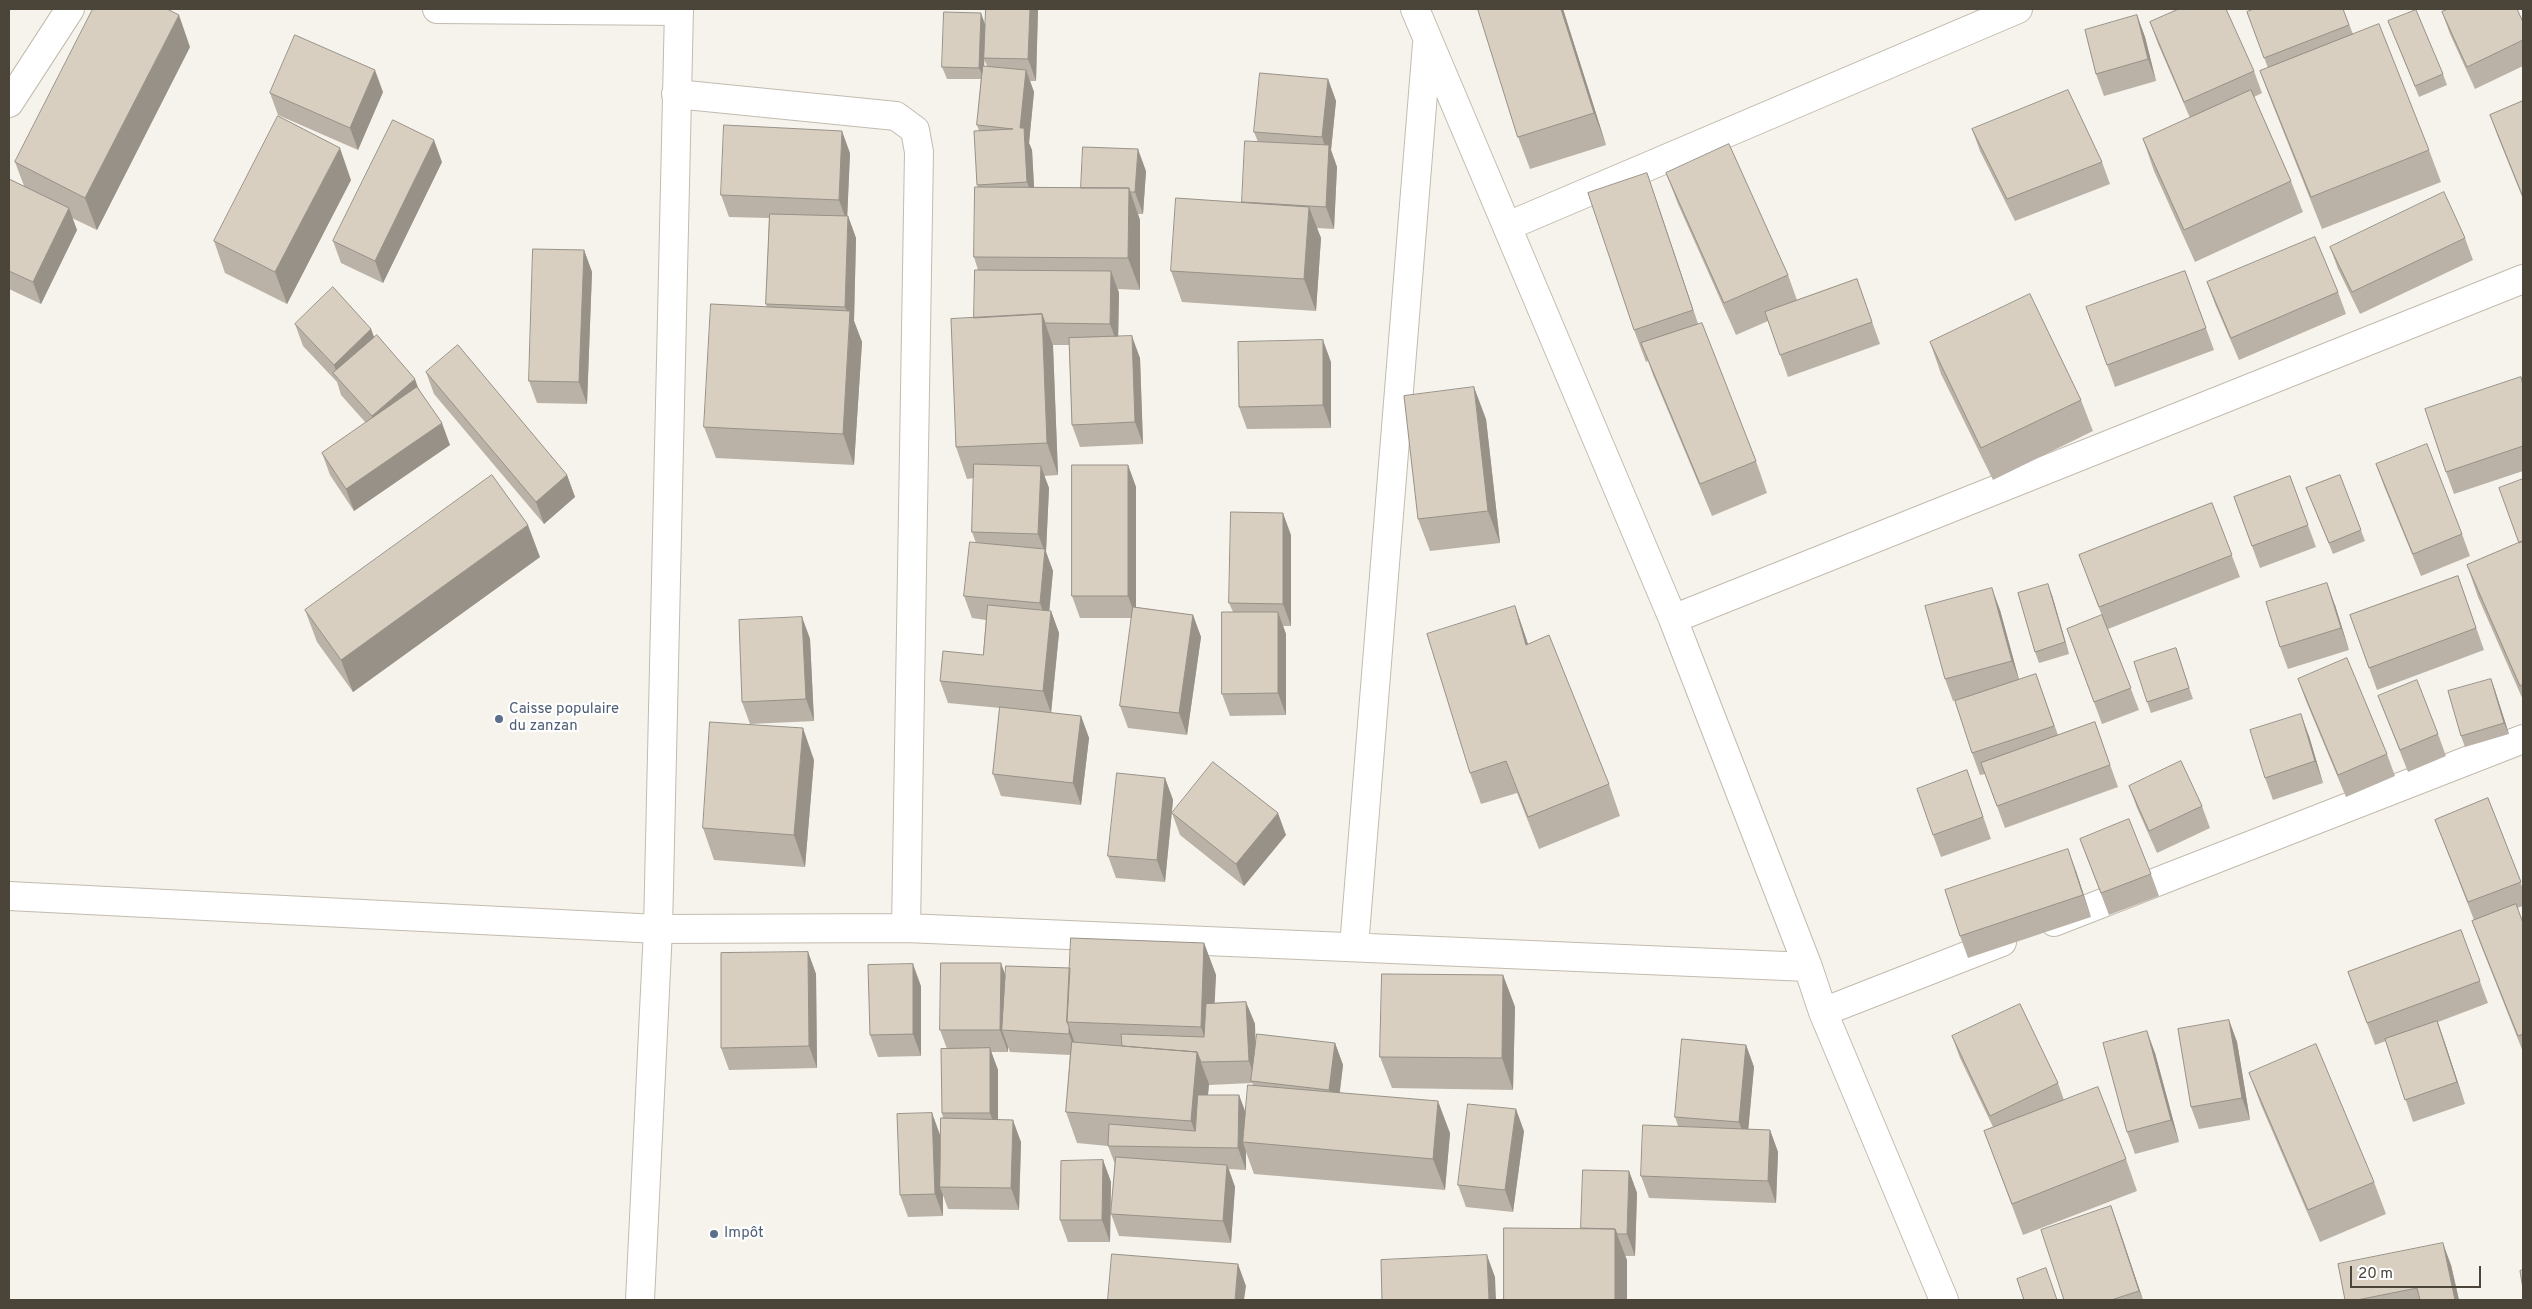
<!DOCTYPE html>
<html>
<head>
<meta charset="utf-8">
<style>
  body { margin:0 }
  #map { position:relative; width:2532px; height:1309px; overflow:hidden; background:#f6f3ec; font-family:Overpass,sans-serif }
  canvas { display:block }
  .frame { position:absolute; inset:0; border:10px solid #4b4439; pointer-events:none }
  .scale { position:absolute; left:2350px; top:1266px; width:131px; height:22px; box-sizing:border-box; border:2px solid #4b4439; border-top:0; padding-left:6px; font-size:15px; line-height:18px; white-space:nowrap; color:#4b4439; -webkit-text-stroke:4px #fff; paint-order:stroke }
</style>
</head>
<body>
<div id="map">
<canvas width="2532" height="1309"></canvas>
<div class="frame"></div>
<div class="scale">20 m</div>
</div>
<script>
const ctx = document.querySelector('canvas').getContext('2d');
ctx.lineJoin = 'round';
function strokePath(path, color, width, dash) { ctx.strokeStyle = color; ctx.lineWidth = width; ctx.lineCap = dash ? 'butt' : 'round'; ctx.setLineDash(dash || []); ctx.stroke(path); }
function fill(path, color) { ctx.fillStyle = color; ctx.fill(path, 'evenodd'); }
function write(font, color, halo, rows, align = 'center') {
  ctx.font = font + ' Overpass,sans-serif'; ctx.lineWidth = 4.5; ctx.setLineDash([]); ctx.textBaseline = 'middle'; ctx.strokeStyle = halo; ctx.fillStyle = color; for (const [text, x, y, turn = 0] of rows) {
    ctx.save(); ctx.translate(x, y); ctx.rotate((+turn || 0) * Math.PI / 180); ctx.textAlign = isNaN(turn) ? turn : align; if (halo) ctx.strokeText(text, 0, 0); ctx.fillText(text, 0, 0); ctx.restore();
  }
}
const minor = new Path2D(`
  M437 9 679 11
  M1415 9 1673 619 1808 967 1823 1012 1944 1300
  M676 94 896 116 915 130 919 152 906 928
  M9 103 70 9
  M1508 226 2018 9
  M1673 619 2523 279
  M9 896 658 929 906 928 1808 967
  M2054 922 2523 739
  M1354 947 1427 44
  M1823 1012 2002 942`);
const tertiary = new Path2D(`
  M640 1300 658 929 679 9`);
strokePath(minor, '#c2bbae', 30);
strokePath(tertiary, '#c2bbae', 30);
strokePath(minor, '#fff', 28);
strokePath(tertiary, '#fff', 28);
fill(new Path2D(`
  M1038 9 1036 81H1030L1034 92 1029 143 1032 150 1034 187 1081 188 1146 171 1143 214H1138L1140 220V290L1118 289 1119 293 1118 336 1140 358 1143 444 1080 447 1072 425 1069 345H1053L1058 475 1044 476 1049 488 1046 552 1053 571 1049 611H1051L1059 633 1051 713 1081 716 1089 738 1081 805 1001 796 993 774 1000 708 948 703 940 681 983 655 986 620 972 618 964 596 976 543 972 532 974 478 967 479 956 447 974 318 978 270 974 257 978 187 977 185 979 131 977 125 981 79H947L942 67 985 24ZM984 59 987 66H984Z
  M1478 9H1563L1606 145 1530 169 1518 137Z
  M2343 9 2353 34 2429 150 2441 182 2322 229 2272 103 2260 71 2268 68 2247 12Z
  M2442 12 2523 22V66L2475 89 2450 34Z
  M2137 15 2145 37 2156 81 2104 96 2096 74Z
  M2388 21 2443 74 2447 85 2419 97Z
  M2150 22 2254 71 2262 93 2254 97 2291 181 2303 212 2195 262 2154 171 2143 139 2190 118 2158 44Z
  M190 47 97 230 72 218 77 230 41 304 9 289V179L24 186 15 162Z
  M1328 79 1336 101 1331 150 1337 167 1334 229 1317 228 1321 238 1316 311 1182 302 1171 271 1242 202 1258 142 1254 132Z
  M383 92 358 150 278 115 270 93Z
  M2523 101V199L2498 137 2490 115Z
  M1972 129 2102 162 2110 184 2015 221 1980 151Z
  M850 153 847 216H848L856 238 854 321 862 342 854 465 716 458 704 427 767 307 766 304 769 218 729 217 721 195Z
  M442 162 383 283 341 263 333 241Z
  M1666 173 1788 275 1797 300 1857 279 1880 344 1788 377 1768 321 1736 335 1678 204Z
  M351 180 287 304 225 273 214 241Z
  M1658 205 1698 324 1756 461 1767 493 1712 516 1653 375 1648 361 1646 362 1634 330Z
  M2465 238 2473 260 2360 314 2338 269 2330 247Z
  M584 250 592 272 587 404 537 403 529 381Z
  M2185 271 2214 350 2115 387 2107 365Z
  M2207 282 2338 292 2346 314 2239 360 2215 304Z
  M295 324 371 329 374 337 419 389 450 445 354 511 330 475 322 453 366 423 341 395 337 382 303 346Z
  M1930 342 2081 400 2093 431 1993 480 1941 374Z
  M1331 362V428L1247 429 1239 407Z
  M426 372 567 475 575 497 544 524 434 394Z
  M2523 384V471L2454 494 2446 472Z
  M1486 419 1500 543 1430 551 1418 519Z
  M2376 464 2462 534 2470 556 2421 576 2384 486Z
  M1128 465 1136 487V607L1193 615 1201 637 1187 735 1128 728 1120 706 1132 618H1080L1072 596Z
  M2340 475 2365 541 2333 554 2306 488Z
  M2290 476 2316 547 2260 568 2234 497Z
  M2523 479V700L2478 597 2467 565 2519 543Z
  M2212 503 2240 577 2108 629 2139 710 2102 724 2067 629 2102 616 2079 555Z
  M1291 535V626H1283L1286 634V715L1230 716 1222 694 1233 612 1229 603Z
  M540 557 353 692 317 642 305 610Z
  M2458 576 2484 650 2377 690 2350 615Z
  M2052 595 2069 654 2039 663 2035 652Z
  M2335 605 2349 650 2288 669 2280 647Z
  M1515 606 1528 644 1609 784 1620 816 1539 849 1517 793 1481 804 1470 773Z
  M2000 610 2019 680 2036 674 2058 735 2095 722 2118 787 2005 828 1985 774 1980 775 1972 753 1968 697 1953 701 1945 679Z
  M802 617 810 639 814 721 750 724 742 702Z
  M2176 648 2193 699 2151 713 2147 702Z
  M2298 679 2387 754 2395 776 2346 797 2306 701Z
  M2491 679 2509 734 2465 747 2461 736Z
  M2378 696 2438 734 2446 756 2408 772Z
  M2309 736 2323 783 2273 800 2265 778Z
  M814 760 805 867 714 860 703 828Z
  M1967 770 1991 839 1941 857 1933 835Z
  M1165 778 1173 800 1165 882 1116 878 1108 856Z
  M2129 786 2202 806 2210 828 2157 853 2137 808Z
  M2488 798 2523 889V906L2517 908 2523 923V1052L2480 943 2472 921 2474 920 2435 820Z
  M1172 813 1286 835 1244 886 1180 835Z
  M2080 839 2151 874 2159 896 2109 915Z
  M2076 871 2091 917 1968 958 1960 936Z
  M2461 930 2488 1003 2438 1022 2465 1104 2413 1122 2386 1041 2375 1045 2348 972Z
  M1204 943 1216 975 1214 1003 1246 1002 1255 1024V1050L1335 1043 1343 1065 1340 1092 1450 1133 1445 1190 1254 1174 1246 1152V1170L1229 1169 1235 1187 1231 1243 1119 1236 1111 1214 1115 1164 1108 1146 1077 1143 1066 1112 1070 1055 1010 1052 1008 1047V1052H991L998 1070V1119L1021 1142 1019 1210 948 1209 943 1195V1216L908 1217 900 1195 932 1113 940 1135 941 1144 943 1118 942 1113 947 1049 940 1030 1070 968ZM1252 1083 1253 1085 1246 1113 1239 1095H1208L1209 1085Z
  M808 952 816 974 817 1068 729 1070 721 1048Z
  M1503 975 1515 1007 1513 1090 1392 1088 1380 1057Z
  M921 986V1056L878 1057 870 1035Z
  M2229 1020 2237 1042 2250 1120 2199 1129 2191 1107Z
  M1952 1036 2058 1083 2064 1100 2126 1159 2137 1191 2023 1235 1984 1131 1993 1127 1960 1058Z
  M1746 1045 1754 1067 1748 1129 1770 1130 1778 1152 1776 1203 1649 1198 1641 1176 1678 1126 1675 1117Z
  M2155 1053 2179 1142 2135 1154 2127 1132Z
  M2249 1073 2374 1182 2386 1214 2320 1242 2261 1105Z
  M1524 1131 1513 1212 1466 1207 1458 1185Z
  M1103 1160 1111 1182 1110 1242H1068L1060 1220Z
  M1629 1171 1637 1193 1635 1256H1625L1627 1260 1581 1228Z
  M2111 1206 2143 1300H2064Z
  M2451 1265 2459 1300H2345Z`), '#bab2a6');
fill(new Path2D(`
  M1030 9H1038L1036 81 1028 59Z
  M1561 9H1563L1606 145 1594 113Z
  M981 13 985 24 984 79 979 68Z
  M179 15 190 47 97 230 85 198Z
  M2137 15 2145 37 2156 81 2148 59Z
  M375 70 383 92 358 150 350 128Z
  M1026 70 1034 92 1029 143 1032 150 1035 204 1027 182 1020 128Z
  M1328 79 1336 101 1331 150 1337 167 1334 229 1326 207 1328 155 1322 137Z
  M842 131 850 153 847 222 839 200Z
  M434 140 442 162 383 283 375 261Z
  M340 148 351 180 287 304 275 272Z
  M1138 149 1146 171 1143 214 1135 192Z
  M1647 173 1658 205 1704 342 1693 310Z
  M1129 188 1140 220V290L1128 258Z
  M1309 207 1321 238 1316 311 1304 279Z
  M69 208 77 230 41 304 33 282Z
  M848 216 856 238 854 321 862 342 854 465 843 434 850 318 845 307Z
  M584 250 592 272 587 404 579 382Z
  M1111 271 1119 293 1118 346 1110 324Z
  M1042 314 1053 346 1058 475 1047 443Z
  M371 329 379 351 339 379 334 365Z
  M1132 336 1140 358 1143 444 1135 422Z
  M1323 340 1331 362V428L1323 405Z
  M415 379 423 401 380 438 372 416Z
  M1474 387 1486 419 1500 543 1488 511Z
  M442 423 450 445 354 511 346 489Z
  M1128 465 1136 487V618L1128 596Z
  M1041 466 1049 488 1046 552 1053 571 1048 625 1040 603 1045 553 1038 534Z
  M567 475 575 497 544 524 536 502Z
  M1283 513 1291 535V626L1283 604Z
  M528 525 540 557 353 692 341 660Z
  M2327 583 2335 605 2349 650 2341 628Z
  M2048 584 2052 595 2069 654 2065 642Z
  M1992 588 2000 610 2020 683 2012 661Z
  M1515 606 1526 638 1538 676 1526 645Z
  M1051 611 1059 633 1051 713 1043 691Z
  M1278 612 1286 634V715L1278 693Z
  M1193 615 1201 637 1187 735 1179 713Z
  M802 617 810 639 814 721 806 699Z
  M2491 679 2495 690 2509 734 2504 723Z
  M2301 714 2309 736 2323 783 2315 761Z
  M1081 716 1089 738 1081 805 1073 783Z
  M803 728 814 760 805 867 794 835Z
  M1165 778 1173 800 1165 882 1157 860Z
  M1278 813 1286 835 1244 886 1236 864Z
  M2068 849 2076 871 2091 917 2083 895Z
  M1204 943 1216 975 1212 1059 1201 1027Z
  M808 952 816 974 817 1068 809 1046Z
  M1001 963 1009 985 1002 1030 1008 1047V1052L1000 1030Z
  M913 964 921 986V1056L913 1034Z
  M1503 975 1515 1007 1513 1090 1502 1058Z
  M1246 1002 1255 1024 1257 1083 1249 1061Z
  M2229 1020 2237 1042 2250 1120 2242 1098Z
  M2437 1021 2445 1043 2465 1104 2457 1082Z
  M1069 1027 1077 1049V1056L1069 1034Z
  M2147 1031 2155 1053 2179 1142 2171 1120Z
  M1335 1043 1343 1065 1337 1112 1329 1090Z
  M1746 1045 1754 1067 1747 1144 1739 1122Z
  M990 1048 998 1070V1135L990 1113Z
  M1197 1052 1209 1084 1203 1147H1201L1191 1121Z
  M1239 1095 1247 1117 1243 1142 1246 1152V1170L1238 1148Z
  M1438 1101 1450 1133 1445 1190 1433 1159Z
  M1516 1109 1524 1131 1513 1212 1505 1190Z
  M932 1113 940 1135 942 1187H940L943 1195V1216L935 1194Z
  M1013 1120 1021 1142 1019 1210 1011 1188Z
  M1770 1130 1778 1152 1776 1203 1768 1181Z
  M1103 1160 1111 1182 1110 1242 1102 1220Z
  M1227 1165 1235 1187 1231 1243 1223 1221Z
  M1629 1171 1637 1193 1635 1256 1627 1234Z
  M2111 1206 2119 1228 2143 1300 2139 1291Z
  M1615 1229 1627 1260V1300H1615Z
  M2443 1243 2451 1265 2459 1300H2455Z
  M1487 1255 1495 1277 1496 1300H1489Z
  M1238 1264 1246 1286 1244 1300H1235Z`), '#979187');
const building = new Path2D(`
  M93 9H167L179 15 85 198 15 162Z
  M986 9H1030L1028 59 984 58Z
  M1478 9H1561L1594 113 1518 137Z
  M2179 9H2226L2254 71 2184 102 2150 22Z
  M2254 9H2343L2349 25 2264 58 2247 12Z
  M2448 9H2517L2523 22V40L2467 67 2442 12Z
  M2416 10 2443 74 2415 86 2388 21Z
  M944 12 981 13 979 68 942 67Z
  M2137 15 2148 59 2096 74 2085 30Z
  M2379 24 2429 150 2311 197 2260 71Z
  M295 35 375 70 350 128 270 93Z
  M983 66 1026 70 1020 128H1024L1027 182 977 185 974 131 1013 129 977 125Z
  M1260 73 1328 79 1322 137 1254 132Z
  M2068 90 2102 162 2007 199 1972 129Z
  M2251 90 2291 181 2184 230 2143 139Z
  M2523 101V197L2490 115Z
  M278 116 340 148 275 272 214 241Z
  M393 120 434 140 375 261 333 241Z
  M724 125 842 131 839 200 721 195Z
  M1245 141 1329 145 1326 207 1242 202Z
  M1729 144 1788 275 1724 303 1666 173Z
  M1083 147 1138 149 1135 192H1130L1129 188H1081Z
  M1647 173 1693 310 1634 330 1588 193Z
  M9 179 69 208 33 282 9 271Z
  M975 187 1129 188 1128 258 974 257Z
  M2444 192 2465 238 2352 292 2330 247Z
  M1176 198 1309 207 1304 279 1171 271Z
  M770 214 848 216 845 307 766 304Z
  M2315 237 2338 292 2231 338 2207 282Z
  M533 249 584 250 579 382 529 381Z
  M975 270 1111 271 1110 324 1045 323 1042 314 974 318Z
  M2185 271 2206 328 2107 365 2086 307Z
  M1857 279 1872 322 1780 355 1765 312Z
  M333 287 371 329 334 365 295 324Z
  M2030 294 2081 400 1981 448 1930 342Z
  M711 304 850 311 843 434 704 427Z
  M1042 314 1047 443 956 447 951 319Z
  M1702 323 1756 461 1700 484 1641 343Z
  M377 335 415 379 372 416 333 373Z
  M1132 336 1135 422 1072 425 1069 338Z
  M1323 340V405L1239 407 1238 342Z
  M458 345 567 475 536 502 426 372Z
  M2521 377 2523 385V446L2446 472 2425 409Z
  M417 387 442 423 346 489 322 453Z
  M1474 387 1488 511 1418 519 1404 396Z
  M2427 444 2462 534 2413 554 2376 464Z
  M974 464 1041 466 1038 534 972 532Z
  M1072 465H1128V596H1072Z
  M492 475 528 525 341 660 305 610Z
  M2340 475 2361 530 2329 543 2306 488Z
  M2290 476 2308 525 2252 546 2234 497Z
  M2523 479V541L2519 543 2499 488Z
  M2212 503 2232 555 2099 607 2079 555Z
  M1231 512 1283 513V604L1229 603Z
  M2523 541V684L2520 686 2467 565Z
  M970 542 1045 549 1040 603 964 596Z
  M2458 576 2476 628 2369 668 2350 615Z
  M2327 583 2341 628 2280 647 2266 602Z
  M2048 584 2065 642 2035 652 2018 593Z
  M1992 588 2012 661 1945 679 1925 606Z
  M988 605 1051 611 1043 691 940 681 943 651 983 655Z
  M1515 606 1526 645 1549 635 1609 784 1528 817 1506 761 1470 773 1427 634Z
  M1133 607 1193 615 1179 713 1120 706Z
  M1222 612H1278V693L1222 694Z
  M2102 615 2131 688 2094 702 2067 629Z
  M802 617 806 699 742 702 739 620Z
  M2176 648 2189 688 2147 702 2134 662Z
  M2347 658 2387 754 2338 775 2298 679Z
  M2036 674 2054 726 1972 753 1955 701Z
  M2491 679 2504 723 2461 736 2448 691Z
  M2417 680 2438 734 2400 750 2378 696Z
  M1000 707 1081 716 1073 783 993 774Z
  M2301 714 2315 761 2265 778 2250 730Z
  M710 722 803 728 794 835 703 828Z
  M2095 722 2110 765 1997 806 1981 763Z
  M2181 761 2202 806 2149 831 2129 786Z
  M1213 762 1278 813 1236 864 1172 813Z
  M1967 770 1983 817 1933 835 1917 789Z
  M1117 773 1165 778 1157 860 1108 856Z
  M2488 798 2521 882 2468 902 2435 820Z
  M2129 819 2151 874 2101 893 2080 839Z
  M2068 849 2083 895 1960 936 1945 890Z
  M2516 904 2523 923V1034L2518 1036 2472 921Z
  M2461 930 2480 981 2367 1023 2348 972Z
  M1071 938 1204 943 1201 1027 1067 1022Z
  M808 952 809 1046 721 1048V953Z
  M941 963H1001L1000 1030H940Z
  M913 964V1034L870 1035 868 965Z
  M1006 966 1070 968 1067 1022 1069 1027V1034L1002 1030Z
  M1382 974 1503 975 1502 1058 1380 1057Z
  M1246 1002 1249 1061 1201 1062 1197 1052 1122 1046 1121 1034 1204 1037 1206 1004Z
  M2020 1004 2058 1083 1990 1116 1952 1036Z
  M2229 1020 2242 1098 2191 1107 2178 1029Z
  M2437 1021 2457 1082 2405 1100 2385 1039Z
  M2147 1031 2171 1120 2127 1132 2103 1043Z
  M1257 1034 1335 1043 1329 1090 1251 1081Z
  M1682 1039 1746 1045 1739 1122 1675 1117Z
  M1072 1042 1197 1052 1191 1121 1066 1112Z
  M2316 1044 2374 1182 2308 1210 2249 1073Z
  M990 1048V1113H942L941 1049Z
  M1248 1085 1438 1101 1433 1159 1243 1142Z
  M2098 1087 2126 1159 2012 1204 1984 1131Z
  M1198 1095H1239L1238 1148 1108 1146 1109 1124 1195 1131Z
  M1468 1104 1516 1109 1505 1190 1458 1185Z
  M932 1113 935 1194 900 1195 897 1114Z
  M941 1118 1013 1120 1011 1188 940 1187Z
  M1643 1125 1770 1130 1768 1181 1641 1176Z
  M1116 1157 1227 1165 1223 1221 1111 1214Z
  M1103 1160 1102 1220H1060L1061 1161Z
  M1583 1170 1629 1171 1627 1234H1617L1615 1229 1581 1228Z
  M2111 1206 2139 1291 2111 1300H2064L2041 1230Z
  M1504 1228 1615 1229V1300H1504Z
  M2443 1243 2455 1300H2420L2417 1288 2357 1300H2345L2338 1264Z
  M1112 1254 1238 1264 1235 1300H1108Z
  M1487 1255 1489 1300H1382L1381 1260Z
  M2046 1268 2057 1300H2024L2017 1279Z
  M2523 1270V1289L2520 1271Z`);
fill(building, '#d8cfc1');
strokePath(building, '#979187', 1);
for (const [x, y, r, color] of [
  [499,719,5,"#5c6f8a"],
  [714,1234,5,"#5c6f8a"]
]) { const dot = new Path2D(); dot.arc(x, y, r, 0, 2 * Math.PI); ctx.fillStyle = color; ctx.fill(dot); strokePath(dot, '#fff', 2); }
write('15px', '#4e5e75', '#fff', [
  ["Caisse populaire",509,710],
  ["du zanzan",509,727],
  ["Impôt",724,1234]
], 'left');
</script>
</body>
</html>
